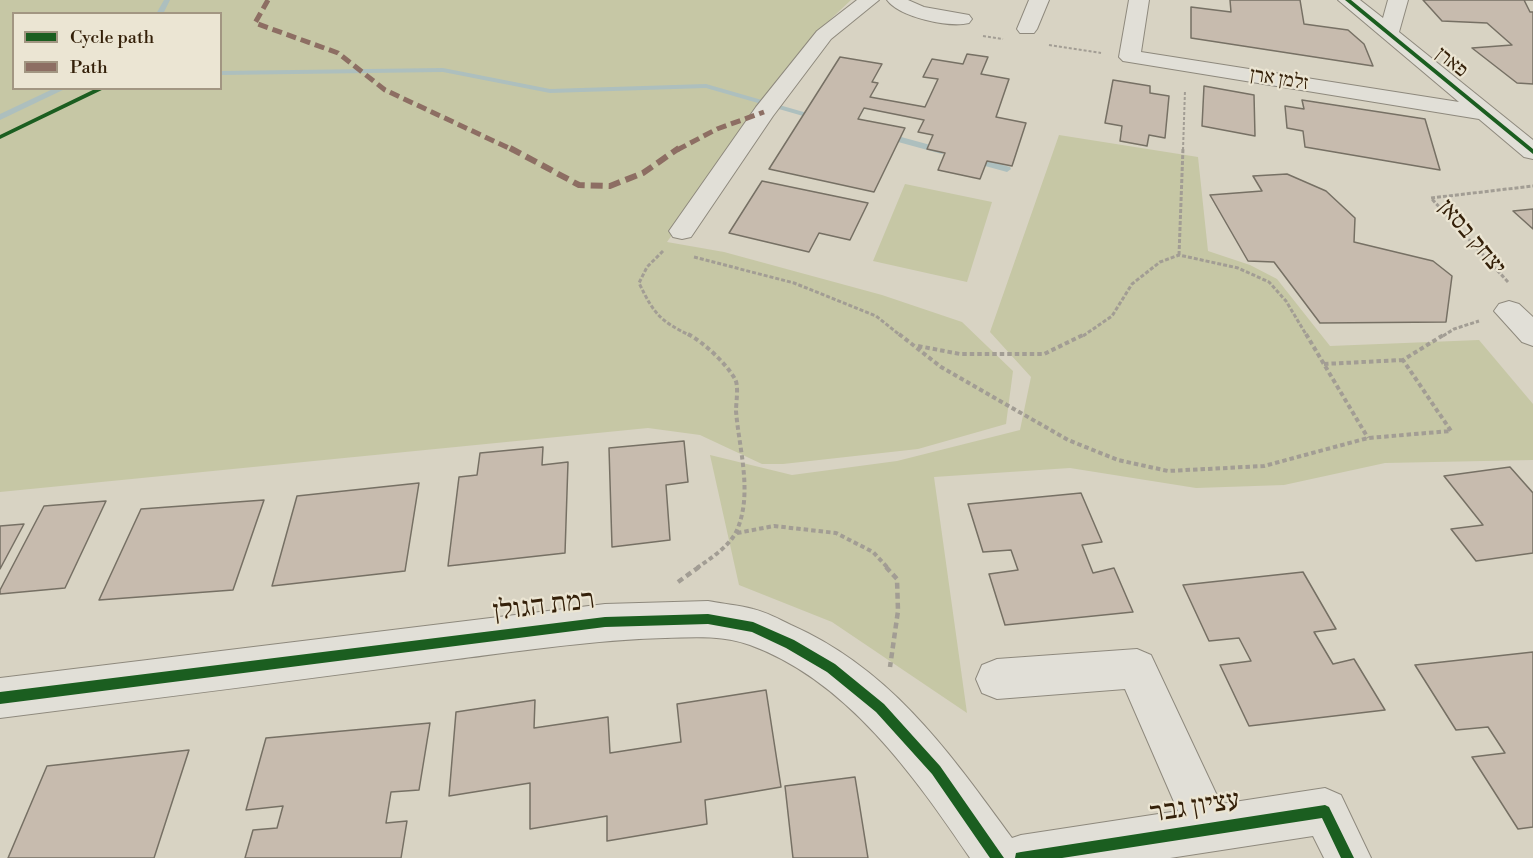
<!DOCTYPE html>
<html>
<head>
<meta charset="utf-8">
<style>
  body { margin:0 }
  #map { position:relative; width:1533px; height:858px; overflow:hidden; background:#d8d3c3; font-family:"Libre Bodoni",serif }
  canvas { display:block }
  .legend { position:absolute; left:12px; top:12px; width:210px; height:78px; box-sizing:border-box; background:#ebe5d3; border:2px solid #a29682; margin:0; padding:8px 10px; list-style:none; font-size:18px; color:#342009 }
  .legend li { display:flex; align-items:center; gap:12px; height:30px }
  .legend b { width:30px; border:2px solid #a29682 }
</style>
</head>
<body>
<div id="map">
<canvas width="1533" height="858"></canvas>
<ul class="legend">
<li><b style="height:8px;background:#1b5e20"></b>Cycle path</li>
<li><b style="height:8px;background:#8d6e63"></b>Path</li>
</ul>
</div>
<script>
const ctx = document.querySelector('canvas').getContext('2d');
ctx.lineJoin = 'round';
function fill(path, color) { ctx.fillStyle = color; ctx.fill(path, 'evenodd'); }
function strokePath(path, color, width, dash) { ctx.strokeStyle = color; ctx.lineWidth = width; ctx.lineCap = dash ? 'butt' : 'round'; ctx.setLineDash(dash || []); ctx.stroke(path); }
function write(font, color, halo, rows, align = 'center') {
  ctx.font = font + ' "Libre Bodoni","Frank Ruhl Libre",serif'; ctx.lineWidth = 4.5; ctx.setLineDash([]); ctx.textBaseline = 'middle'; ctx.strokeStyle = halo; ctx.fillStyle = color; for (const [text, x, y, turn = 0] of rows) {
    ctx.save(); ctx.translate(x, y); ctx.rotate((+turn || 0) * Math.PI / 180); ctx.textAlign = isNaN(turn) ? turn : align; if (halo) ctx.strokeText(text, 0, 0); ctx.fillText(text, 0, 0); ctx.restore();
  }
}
fill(new Path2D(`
  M0 0H851L818 31 667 242 724 252 882 295 962 322 1013 371 1006 424 918 449 783 464H762L700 435 648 428 0 492ZM14 14H220V88H14Z
  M1059 135 1198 157 1208 251 1250 265 1277 279 1330 346 1479 340 1533 404V460L1385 463 1284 485 1196 488 1070 468 934 477 967 713 832 622 739 585 710 455 792 475 897 461 1020 430 1031 377 990 332Z
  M905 184 992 202 967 282 873 261Z`), '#c6c7a5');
fill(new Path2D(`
  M164 0H170L163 14H156Z
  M443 68 550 89 706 84 821 117 817 120 706 88 550 93 443 72 220 75V71Z
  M55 88H67L0 120V114Z
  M883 132 945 149 946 151 942 154 880 137 879 135Z
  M970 156 1010 167 1011 169 1007 172 967 161V157Z`), '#adbfbe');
const building = new Path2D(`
  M1230 0H1300L1304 24 1348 30 1364 44 1373 66 1191 38V7L1231 12Z
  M1423 0H1533H1524L1530 12H1533V84L1517 83 1472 48 1512 45 1487 23 1442 21Z
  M967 54 988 57 981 74 1009 79 996 117 1026 123 1012 166 987 161 980 179 938 170 945 153 927 149 933 135 918 132 924 120 864 108 858 119 905 128 874 192 769 169 840 57 882 64 872 82 878 83 870 97 925 107 938 79 923 77 932 59 963 64Z
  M1113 80 1150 86V93L1169 96 1165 138 1149 135 1147 146 1120 141 1122 126 1105 123Z
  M1204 86 1254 95 1255 136 1202 126Z
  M1302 100 1425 119 1440 170 1305 147 1303 131 1287 128 1285 106 1304 109Z
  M1287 174 1326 191 1355 218 1354 242 1433 261 1452 276 1446 322 1320 323 1274 262 1248 261 1210 195 1262 191 1253 176Z
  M762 181 868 203 850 240 819 233 809 252 729 233Z
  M1533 209V229L1513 211Z
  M684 441 688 482 666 485 670 540 612 547 609 448Z
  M543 447 542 465 568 462 565 553 448 566 459 477 477 475 480 453Z
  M1510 467 1533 493V553L1476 561 1451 529 1483 525 1444 476Z
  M419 483 405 571 272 586 297 496Z
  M1081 493 1102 542 1082 545 1093 573 1114 568 1133 612 1005 625 989 574 1018 570 1011 550 983 552 968 504Z
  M264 500 233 590 99 600 141 509Z
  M106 501 65 588 0 594V590L44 506Z
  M24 524 0 569V526Z
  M1303 572 1336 629 1314 632 1333 664 1354 659 1385 710 1249 726 1220 665 1251 661 1239 638 1209 641 1183 585Z
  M1533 652V827L1518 829 1472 757 1505 753 1488 727 1456 730 1415 665Z
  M766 690 781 787 705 800 707 824 607 841V816L530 829V783L449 796 456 712 535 700 534 728 608 717 610 753 681 742 677 704Z
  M430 723 419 790 391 792 386 823 407 821 401 858H245L253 830 277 828 283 806 246 810 266 738Z
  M189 750 154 858H8L47 766Z
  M855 777 868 858H793L785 786Z`);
fill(building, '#c7bbae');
strokePath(building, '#767064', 1.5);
const minor = new Path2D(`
  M857 0H879L831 39 773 116 691 237 682 239 673 237 669 231 756 107 817 31Z
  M887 0H908L924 7 969 15 972 19 969 23C949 28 899 17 887 0Z
  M1029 0H1049L1037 29 1034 33H1020L1017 29Z
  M1129 0H1149L1141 52 1459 102 1338 0H1360L1383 18 1388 0H1408L1399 32 1533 140V159L1524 157 1479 119 1123 61 1119 57Z
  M1509 301 1519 304 1533 317V346L1522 342 1494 311 1499 304Z
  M708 601C723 604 739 605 753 609 766 612 779 619 791 625 891 669 950 753 1012 838L1021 835 1178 811 1125 689 997 699 982 693 976 679 982 665 997 659 1137 649 1151 655 1221 804 1325 788 1341 795 1371 858H1324L1313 836 1170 858H970C915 777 847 680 750 645 723 635 693 637 665 638 595 640 527 650 457 659 305 679 152 699 0 718V678L605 604Z`);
strokePath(minor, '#8e897d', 2);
strokePath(new Path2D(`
  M983 36 1003 39
  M1049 45 1101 53
  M1183 150 1185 90`), '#a29d94', 2, [3, 2]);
strokePath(new Path2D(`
  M663 251 647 267 639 283C654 314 660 321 691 336
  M1179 255 1183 148
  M694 257 794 283 876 316 901 336
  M1508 282 1431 198 1533 186
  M1083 336 1112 316 1132 284 1160 262 1179 255 1238 268 1269 282 1286 301 1307 336
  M1443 336 1454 329 1479 321`), '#a29d94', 3, [4, 2]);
strokePath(new Path2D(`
  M688 334C703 342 726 363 735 379 739 386 736 402 736 411 739 449 753 493 737 530 730 546 711 558 697 568
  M899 334 941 367 1068 440 1118 460 1168 471 1264 466 1368 438 1451 431 1403 360 1445 334
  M1306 334 1368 438
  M918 346 960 354H1044L1085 334
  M1324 364 1403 360
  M737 533 774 526 836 533 873 552 888 568`), '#a29d94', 4, [4.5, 3]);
strokePath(new Path2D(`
  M886 567 897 579 898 611 890 667
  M678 582 699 567`), '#a29d94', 4.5, [6, 4]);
fill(minor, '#e1dfd7');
strokePath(new Path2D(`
  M268 0 255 23 338 53 385 90 513 150
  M677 150 717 129 764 112`), '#8d6e63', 5, [10, 5]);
strokePath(new Path2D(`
  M510 148 579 185 610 186 643 173 679 148`), '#8d6e63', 6, [12, 6]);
fill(new Path2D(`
  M1345 0H1351L1533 149V154Z
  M97 88H106L0 139V135Z
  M708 614 753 622 794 640 835 664 884 704 940 766 1004 858H990L932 774 876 712 827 672 786 648 752 632 708 624 605 627 0 704V692L605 617Z
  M1325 805 1329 807 1354 858H1341L1322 818 1062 858H1015L1016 853 1021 852Z`), '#1b5e20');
write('20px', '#342009', '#ebe5d3', [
  ["פארן",1451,63,39],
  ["זלמן ארן",1279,80,9]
]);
write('24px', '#342009', '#ebe5d3', [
  ["יצחק בסאן",1471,238,50]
]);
write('28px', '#342009', '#ebe5d3', [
  ["רמת הגולן",544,607,-7],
  ["עציון גבר",1195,808,-9]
]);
</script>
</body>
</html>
